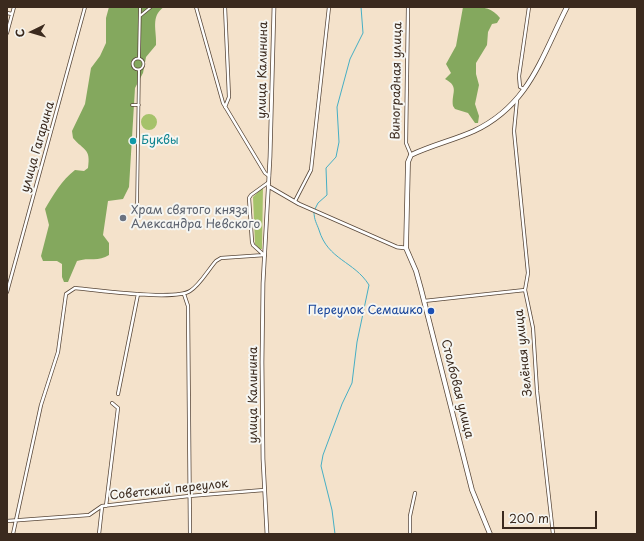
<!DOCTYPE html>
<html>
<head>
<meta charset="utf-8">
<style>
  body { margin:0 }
  #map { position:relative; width:644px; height:541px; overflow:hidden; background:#f4e2cb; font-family:"Playpen Sans",sans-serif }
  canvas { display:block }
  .frame { position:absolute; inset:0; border:8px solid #3b2a1e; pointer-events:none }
  .north { position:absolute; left:12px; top:12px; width:40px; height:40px; -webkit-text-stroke:3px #f6f6f2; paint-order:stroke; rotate:265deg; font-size:11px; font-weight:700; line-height:16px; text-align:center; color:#3b2a1e }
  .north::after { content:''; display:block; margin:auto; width:14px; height:18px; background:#3b2a1e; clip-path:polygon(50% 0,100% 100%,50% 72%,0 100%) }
  .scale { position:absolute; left:502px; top:511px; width:95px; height:18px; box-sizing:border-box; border:2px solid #3b2a1e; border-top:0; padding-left:5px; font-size:12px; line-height:14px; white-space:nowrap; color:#3b2a1e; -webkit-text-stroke:3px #f6f6f2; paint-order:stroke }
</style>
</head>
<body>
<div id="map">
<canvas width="644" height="541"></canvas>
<div class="frame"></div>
<div class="north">С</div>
<div class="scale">200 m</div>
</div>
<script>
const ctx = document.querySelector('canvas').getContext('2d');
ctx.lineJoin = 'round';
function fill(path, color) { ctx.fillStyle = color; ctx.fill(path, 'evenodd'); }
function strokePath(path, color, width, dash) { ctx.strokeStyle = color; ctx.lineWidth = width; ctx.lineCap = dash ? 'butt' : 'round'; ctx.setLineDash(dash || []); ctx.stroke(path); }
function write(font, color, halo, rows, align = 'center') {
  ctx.font = font + ' "Playpen Sans",sans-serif'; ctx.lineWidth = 4; ctx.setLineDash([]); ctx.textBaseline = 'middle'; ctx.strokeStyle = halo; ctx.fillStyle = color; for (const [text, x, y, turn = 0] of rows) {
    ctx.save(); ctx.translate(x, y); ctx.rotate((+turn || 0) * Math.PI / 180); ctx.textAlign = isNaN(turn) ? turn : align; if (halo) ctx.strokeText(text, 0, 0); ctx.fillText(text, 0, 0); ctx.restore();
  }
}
fill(new Path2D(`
  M141 122a8 8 0 1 1 16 0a8 8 0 1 1-16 0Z
  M263 187 262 249H260L255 244 253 197Z`), '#a5c26a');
fill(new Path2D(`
  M109 7H164C150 16 157 31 156 45L146 57 143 73 135 88 129 187 123 199 108 201 103 235 109 243V255C99 262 89 257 77 261L68 282H64L62 277V264L57 261H43L41 256 49 225 45 209C53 195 62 180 75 170L84 171 88 168C91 148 84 151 73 138L72 131 85 104 91 68 100 56 106 43V18Z
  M463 7C479 7 490 5 500 18L497 23 492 24 488 32 487 45 476 63V74L479 85 475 104 479 116 478 123H475L468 113 455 109 453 106C451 93 460 87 445 79L451 73 446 64 456 46Z`), '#84a85e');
strokePath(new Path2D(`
  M315 209 318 203 327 195 326 168 336 157 339 142 337 107 350 59 363 33 361 7
  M314 212C314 220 317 224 319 230 328 260 354 261 369 285L357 342 352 383 342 404 323 455 321 466 332 510 335 534`), '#45aec4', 1);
const pedestrian = new Path2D(`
  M140 16 151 7
  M139 58 140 7
  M132.5 64a5.5 5.5 0 1 1 11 0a5.5 5.5 0 1 1-11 0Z
  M132 105H139
  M137 207 139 70`);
const minor = new Path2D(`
  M196 7 223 103 265 173 269 176
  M225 7 229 97 225 107
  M408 7 406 143 411 155
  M7 13 12 14
  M7 33 14 7
  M524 89 520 87 519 76 529 7
  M517 100 514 131 528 273 525 290 533 328 537 391 553 534
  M295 201 311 170 329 7
  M264 255 253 245 252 242 249 198 251 195 269 182
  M7 292 85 7
  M184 294 188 306 190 534
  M424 301 525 290
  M118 394 138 294
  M106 506 118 408 112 403
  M7 521 89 515 102 506 189 496 264 490
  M13 534 41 405 58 352 66 294 75 288C95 290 175 301 190 291 200 285 208 270 216 261L221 258 265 255
  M99 534 102 507
  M410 534V516L415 493`);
const tertiary = new Path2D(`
  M268 186 299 204 397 247 406 248
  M267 534 263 459 262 362 263 283 270 157 274 7`);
const primary = new Path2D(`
  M490 534 472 490 421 289 416 271 406 248 408 162 411 155C432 145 454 140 474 131 529 105 541 58 567 7`);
strokePath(pedestrian, '#574638', 3.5);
strokePath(minor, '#574638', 4);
strokePath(tertiary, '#574638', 4.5);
strokePath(primary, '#574638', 5.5);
strokePath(pedestrian, '#fff', 2);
strokePath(minor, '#fff', 2.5);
strokePath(tertiary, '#fff', 3);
strokePath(primary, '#fff', 4);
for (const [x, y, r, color] of [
  [133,141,4,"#0f9aa8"],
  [123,218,4,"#6b7280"],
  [431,311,4,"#1a4fb4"]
]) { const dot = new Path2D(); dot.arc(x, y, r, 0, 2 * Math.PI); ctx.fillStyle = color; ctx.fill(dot); strokePath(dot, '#f6f6f2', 1.5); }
write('12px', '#3b2a1e', '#f6f6f2', [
  ["улица Калинина",263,70,-89],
  ["Виноградная улица",397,81,-89],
  ["улица Гагарина",38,147,-74],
  ["Зелёная улица",524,353,-96],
  ["Столбовая улица",457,389,76],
  ["улица Калинина",254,395,-90],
  ["Советский переулок",169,490,-6]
]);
write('12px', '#0d838f', '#f6f6f2', [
  ["Буквы",141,141]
], 'left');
write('12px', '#5b616d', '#f6f6f2', [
  ["Храм святого князя",131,211],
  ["Александра Невского",131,225]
], 'left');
write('12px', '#164399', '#f6f6f2', [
  ["Переулок Семашко",423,311]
], 'right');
</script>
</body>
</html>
